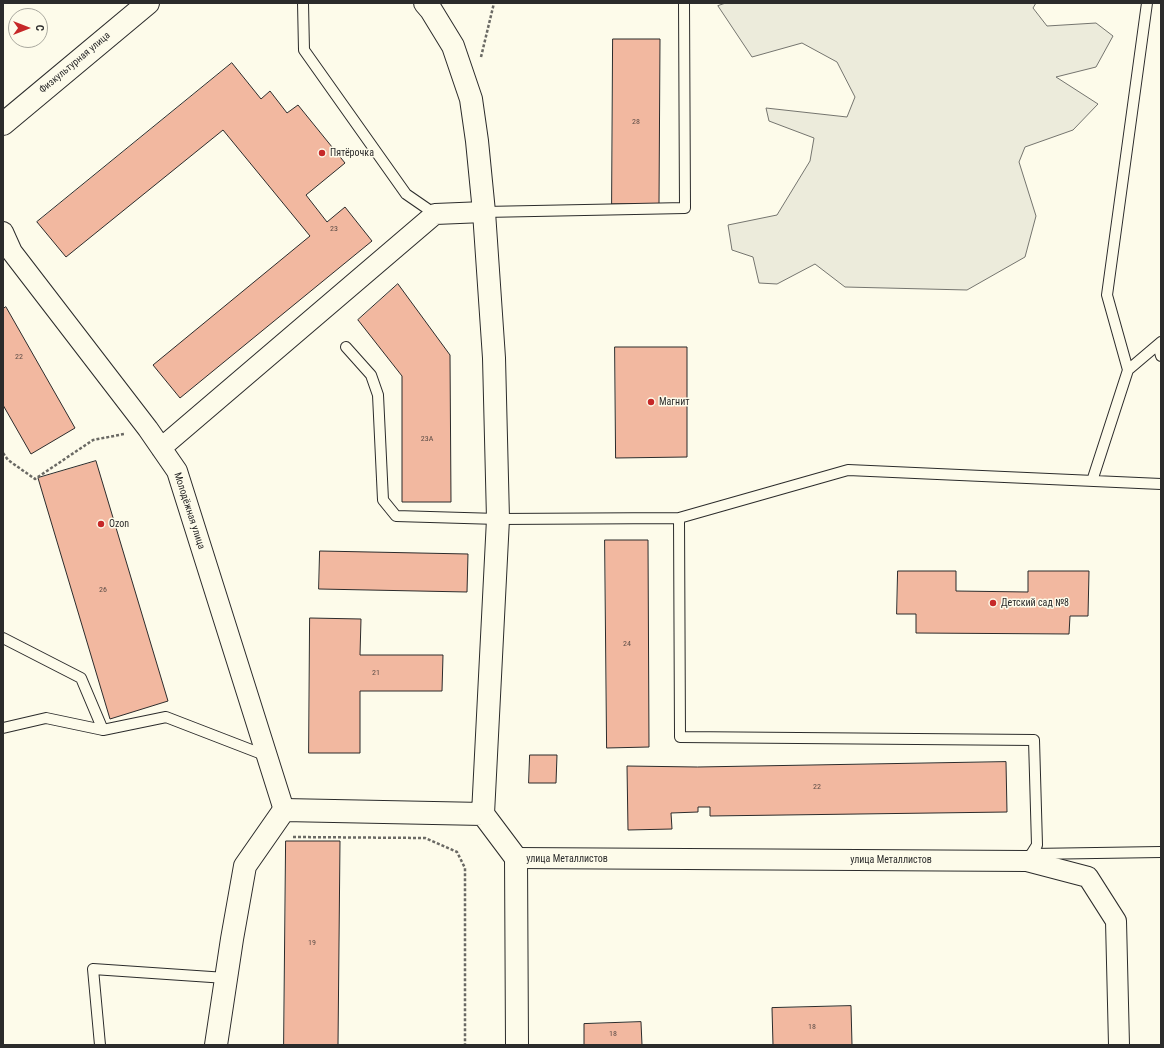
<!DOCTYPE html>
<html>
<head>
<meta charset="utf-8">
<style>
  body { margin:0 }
  #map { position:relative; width:1164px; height:1048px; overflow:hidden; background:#fdfbea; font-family:"Roboto Condensed",sans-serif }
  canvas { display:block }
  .frame { position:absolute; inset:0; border:4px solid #2b2b2b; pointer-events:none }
  .north { position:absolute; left:8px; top:8px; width:40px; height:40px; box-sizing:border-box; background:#fdfbea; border:1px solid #a9a89e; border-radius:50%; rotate:90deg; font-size:11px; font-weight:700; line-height:16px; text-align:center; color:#2b2b2b }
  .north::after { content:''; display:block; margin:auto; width:14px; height:18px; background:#c62828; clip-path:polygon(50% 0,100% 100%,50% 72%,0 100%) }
</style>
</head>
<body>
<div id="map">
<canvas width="1164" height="1048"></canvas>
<div class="frame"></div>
<div class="north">С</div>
</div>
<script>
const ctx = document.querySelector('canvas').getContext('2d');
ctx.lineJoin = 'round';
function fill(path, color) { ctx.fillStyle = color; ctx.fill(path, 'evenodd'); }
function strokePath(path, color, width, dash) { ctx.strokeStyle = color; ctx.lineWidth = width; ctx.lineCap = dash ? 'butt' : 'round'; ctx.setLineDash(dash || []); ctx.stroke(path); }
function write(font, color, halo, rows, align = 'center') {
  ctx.font = font + ' "Roboto Condensed",sans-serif'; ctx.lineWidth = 3; ctx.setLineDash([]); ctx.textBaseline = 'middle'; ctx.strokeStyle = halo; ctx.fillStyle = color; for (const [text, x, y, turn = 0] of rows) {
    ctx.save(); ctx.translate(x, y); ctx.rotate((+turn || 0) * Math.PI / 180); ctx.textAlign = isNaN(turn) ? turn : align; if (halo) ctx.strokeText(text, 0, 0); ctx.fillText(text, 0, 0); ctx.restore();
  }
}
const green = new Path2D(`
  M726 3H1036L1033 8 1047 26 1096 23 1113 36 1096 67 1056 77 1098 104 1073 130 1025 147 1019 162 1036 216 1025 257 967 290 845 287 815 264 777 284 759 283 753 257 732 250 728 225 777 215 810 161 814 138 769 121 766 108 847 117 855 97 837 62 802 43 752 57 718 6Z`);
fill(green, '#ecebdb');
strokePath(green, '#74746e', 1);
const building = new Path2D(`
  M613 39H660L659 204H612Z
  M232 63 261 99 270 91 287 113 298 105 345 163 306 195 327 222 345 207 372 241 180 398 153 365 310 236 223 130 66 257 37 222Z
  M398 284 450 355 451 502H402V376L358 320Z
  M6 307 75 428 31 454 3 405V309Z
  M615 347H687V457L616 458Z
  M96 461 168 701 110 719 38 478Z
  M605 540H648L649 747 607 748Z
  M320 551 468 554 467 592 319 589Z
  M898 571H956V591L1028 592V571H1089L1088 616H1070L1069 634 916 633V614H897Z
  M310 618 361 619 360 655H443L442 691H360V753H309Z
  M530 755H557L556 783H529Z
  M1006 762 1007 812 710 816V807H698V812L671 813 672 829 628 830 627 766 697 767Z
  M286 841H340L338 1045H284Z
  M851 1006 852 1045H773L772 1008Z
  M641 1022 642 1045H584V1024Z`);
fill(building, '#f2b8a0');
strokePath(building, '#2b2b2b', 1);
const lane = new Path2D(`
  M303 3 304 50 406 194 435 214
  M484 212 685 208 684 3
  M1158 345 1161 356
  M346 347 371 375 378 395 383 500 396 516 498 519 679 518 848 470 1161 484
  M1128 370 1107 295 1147 3
  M1092 481 1128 370 1161 342
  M679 518 680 737 1034 740 1037 845 1027 861
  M3 638 81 678 103 730 166 717 267 756
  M3 728 46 718 103 730
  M1031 854 1161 852
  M100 1045 93 969 226 978`);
const street = new Path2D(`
  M3 232 12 252 148 429 177 471 284 810
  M161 448 435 214 484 212
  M516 858 1027 861 1088 877 1116 921 1119 1045`);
const secondary = new Path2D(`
  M425 3 431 10 453 46 471 99 477 141 484 212 494 358 498 519 483 814
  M3 124 148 3
  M483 814 516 858 517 1045
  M216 1045 232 939 245 866 284 810 483 814`);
strokePath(lane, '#2b2b2b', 12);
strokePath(street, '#2b2b2b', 22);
strokePath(secondary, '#2b2b2b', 24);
strokePath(new Path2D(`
  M481 57 494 3
  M3 453 8 460 35 479 93 440 124 434
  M293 837 425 838 457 852 465 868V1045`), '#6a6964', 2.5, [3, 2]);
strokePath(lane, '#fdfbea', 10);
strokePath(street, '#fdfbea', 20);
strokePath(secondary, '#fdfbea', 22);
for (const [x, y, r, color] of [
  [322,153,4,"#c62828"],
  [651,402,4,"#c62828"],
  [101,524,4,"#c62828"],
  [993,603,4,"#c62828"]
]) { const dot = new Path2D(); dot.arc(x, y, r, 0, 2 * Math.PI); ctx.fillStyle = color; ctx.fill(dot); strokePath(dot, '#fdfbea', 1.5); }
write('8px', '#5d4e48', null, [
  ["28",636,122],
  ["23",334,229],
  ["22",19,357],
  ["23А",427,439],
  ["26",103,590],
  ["24",627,644],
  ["21",376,673],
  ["22",817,787],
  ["19",312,943],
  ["18",812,1027],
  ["18",613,1034]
]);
write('10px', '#2b2b2b', '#fdfbea', [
  ["Физкультурная улица",75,63,-40],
  ["Молодёжная улица",189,511,72],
  ["улица Металлистов",567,859],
  ["улица Металлистов",891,860]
]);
write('10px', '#2b2b2b', '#fdfbea', [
  ["Пятёрочка",330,153],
  ["Магнит",659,402],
  ["Ozon",109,524],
  ["Детский сад №8",1001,603]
], 'left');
</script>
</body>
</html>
